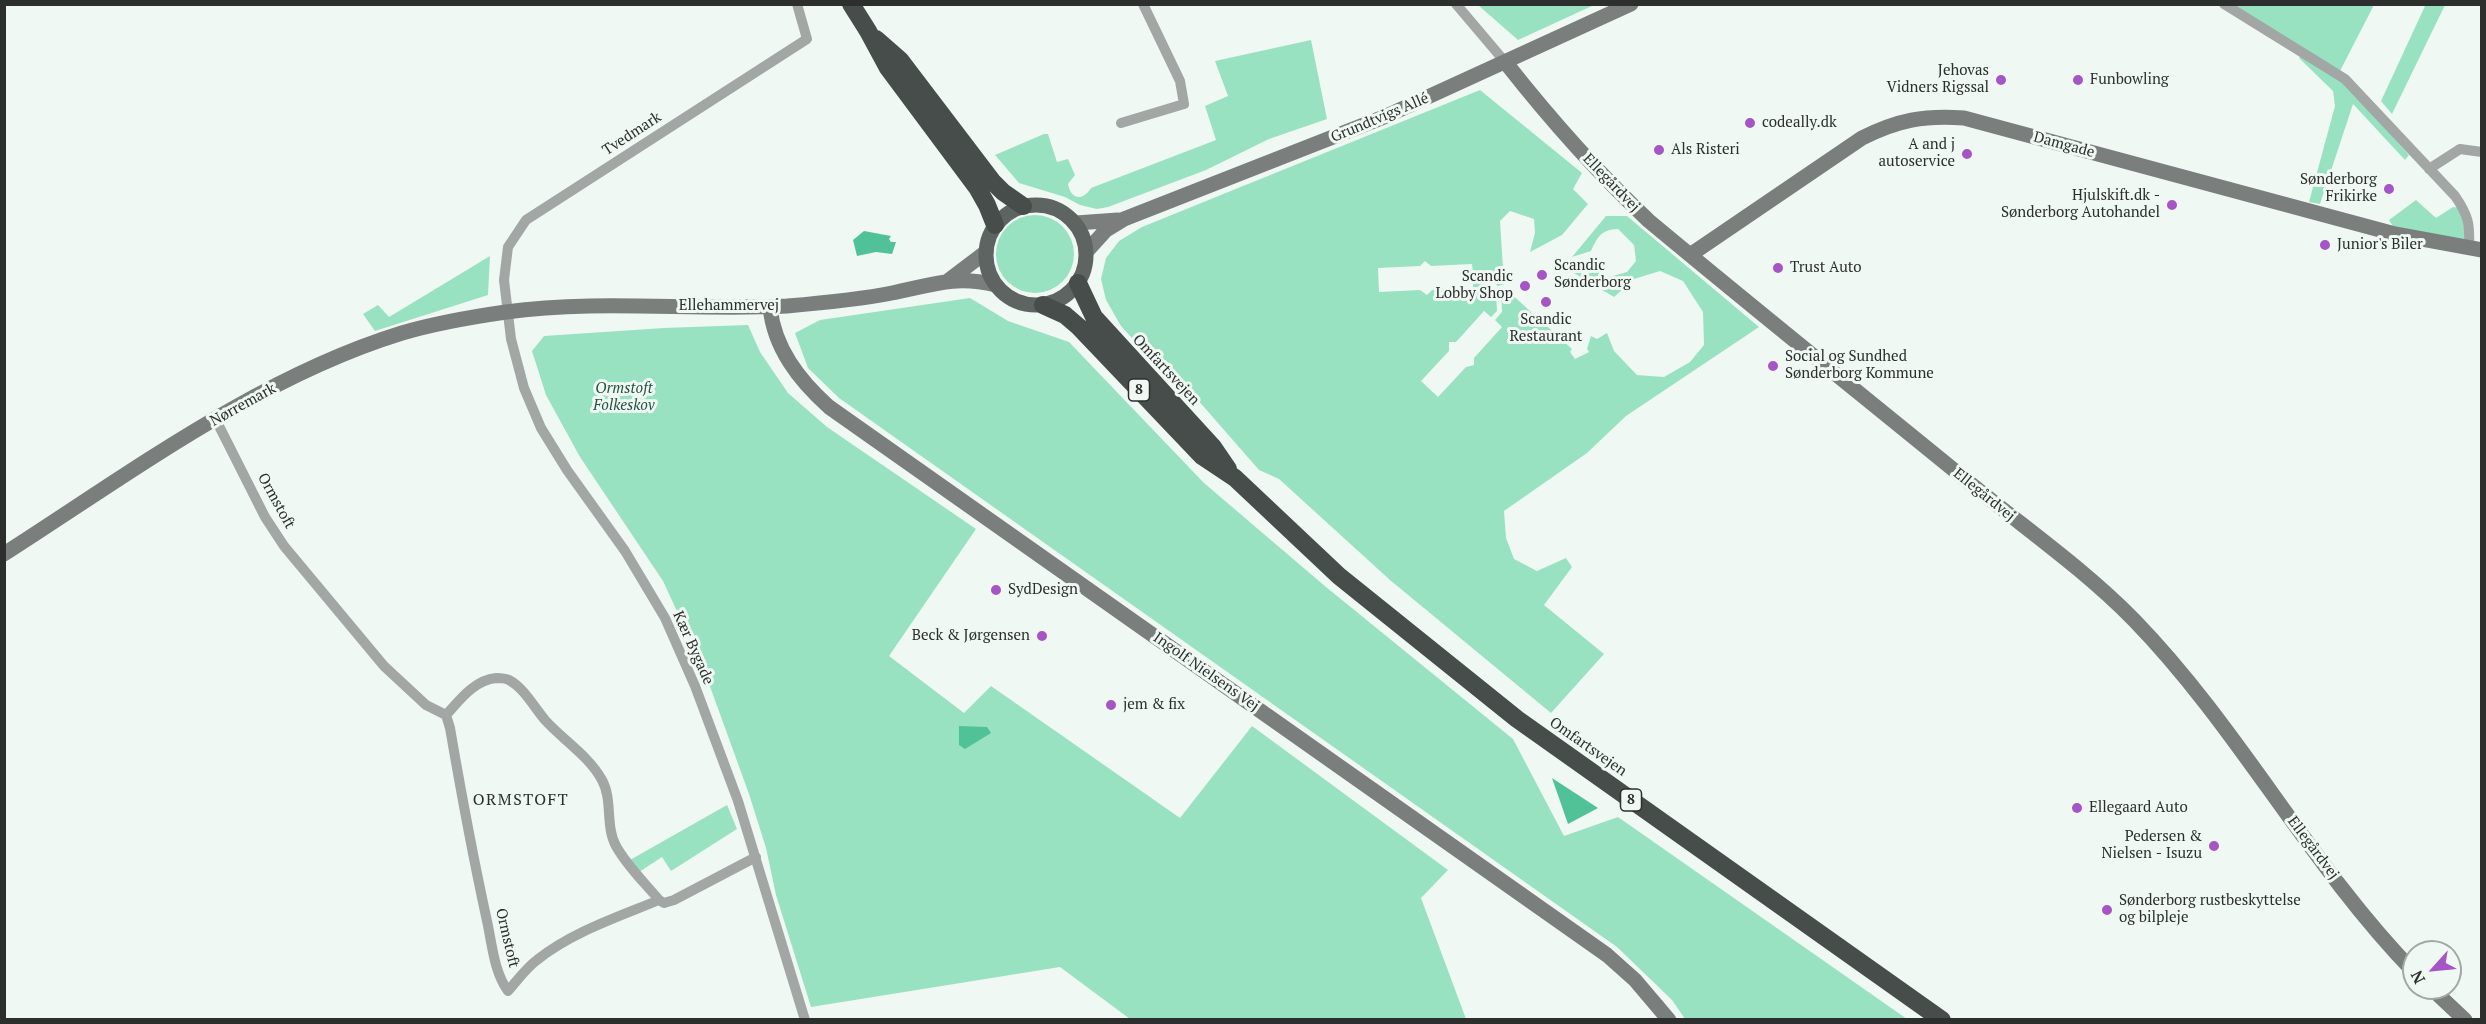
<!DOCTYPE html>
<html>
<head>
<meta charset="utf-8">
<style>
  body { margin:0 }
  #map { position:relative; width:2486px; height:1024px; overflow:hidden; background:#f0f8f4; font-family:"PT Serif",serif }
  canvas { display:block }
  .frame { position:absolute; inset:0; border:6px solid #2c2f2d; pointer-events:none }
  .north { position:absolute; left:2402px; top:940px; width:60px; height:60px; box-sizing:border-box; background:#f0f8f4; border:2px solid #a2a8a4; border-radius:50%; rotate:243deg; font-size:16px; font-weight:700; line-height:24px; text-align:center; color:#2c2f2d }
  .north::after { content:''; display:block; margin:auto; width:21px; height:27px; background:#a555c6; clip-path:polygon(50% 0,100% 100%,50% 72%,0 100%) }
</style>
</head>
<body>
<div id="map">
<canvas width="2486" height="1024"></canvas>
<div class="frame"></div>
<div class="north">N</div>
</div>
<script>
const ctx = document.querySelector('canvas').getContext('2d');
ctx.lineJoin = 'round';
function fill(path, color) { ctx.fillStyle = color; ctx.fill(path, 'evenodd'); }
function strokePath(path, color, width, dash) { ctx.strokeStyle = color; ctx.lineWidth = width; ctx.lineCap = dash ? 'butt' : 'round'; ctx.setLineDash(dash || []); ctx.stroke(path); }
function write(font, color, halo, rows, align = 'center') {
  ctx.font = font + ' "PT Serif",serif'; ctx.lineWidth = 6; ctx.setLineDash([]); ctx.textBaseline = 'middle'; ctx.strokeStyle = halo; ctx.fillStyle = color; for (const [text, x, y, turn = 0] of rows) {
    ctx.save(); ctx.translate(x, y); ctx.rotate((+turn || 0) * Math.PI / 180); ctx.textAlign = isNaN(turn) ? turn : align; if (halo) ctx.strokeText(text, 0, 0); ctx.fillText(text, 0, 0); ctx.restore();
  }
}
fill(new Path2D(`
  M1478 5H1594L1518 40Z
  M2234 5H2374L2340 71Z
  M2422 5H2445L2392 114 2381 101 2425 6Z
  M1311 40 1327 119 1269 139 1206 170 1108 207 1097 209 1080 205 1065 197 1019 183 995 155 1044 134H1048L1057 162 1068 159 1075 175 1068 184C1071 200 1083 201 1091 188L1216 140 1205 106 1228 96 1215 61Z
  M2302 54 2343 80 2409 155 2405 160 2353 104 2320 204 2309 202 2335 106 2333 91 2299 58Z
  M1480 90 1582 173 1573 189 1588 204 1562 235 1530 252 1535 233 1534 219 1510 211 1500 221 1504 284 1498 286 1484 273H1473L1472 264 1431 266 1425 261 1420 266 1378 268 1379 292 1420 290 1427 295 1432 290 1473 288V278H1482L1496 291 1497 311 1491 317 1484 311 1456 342H1449V351L1421 381 1438 397 1466 367 1474 365V358L1502 327 1495 320 1502 312 1501 292 1507 290 1531 312 1532 318 1548 327 1572 349 1570 352 1575 359 1589 352 1587 349 1591 336 1597 339 1607 333 1614 351 1637 375 1664 377 1690 362 1704 345 1703 312 1683 281 1660 271 1634 279 1614 297 1574 273 1586 261 1606 278 1627 272 1636 261 1634 245 1618 229C1601 230 1598 236 1591 251L1572 257 1606 216H1627L1759 327 1626 416 1587 453 1504 511 1506 538 1514 559 1537 571 1566 558 1572 567 1544 605 1604 654 1551 713 1390 580 1279 479 1259 470 1162 359 1143 350 1121 326 1106 300 1101 279 1106 258 1119 241 1142 227Z
  M2416 200 2436 218 2453 207 2460 208 2466 238 2462 240 2394 228 2389 220Z
  M996 254a39 39 0 1 1 78 0a39 39 0 1 1-78 0Z
  M490 256 488 295 375 331 363 314 378 305 389 317Z
  M970 298 1008 321 1069 342 1204 483 1326 587 1513 739 1564 836 1618 817 1907 1019H1685L1672 1000 1617 947 839 398 808 368 795 333 820 320Z
  M748 325 760 352 788 393 827 427 976 529 889 656 964 713 991 686 1180 818 1252 726 1448 870 1421 898 1466 1019H1130L1060 967 811 1007 776 895 766 848 749 794 704 670 663 581 580 457 546 395 532 351 544 336 664 328Z
  M727 805 737 829 671 871 662 857 639 872 630 860Z`), '#98e2c1');
fill(new Path2D(`
  M864 231 891 236 889 239 891 242H896L892 254 876 252 857 256 853 240Z
  M959 726 987 727 991 733 965 749 959 745Z
  M1552 778 1598 808 1568 824Z`), '#51c297');
strokePath(new Path2D(`
  M797 4 807 39 526 220 508 247 504 280 511 339 524 388 541 428 567 470 625 551 665 618 695 686 738 801 805 1020
  M1456 4 1506 63
  M2224 4 2345 79 2455 196C2469 216 2470 225 2469 249
  M1121 123 1184 104 1180 81 1143 4
  M2429 169 2460 149 2482 152
  M216 420 265 517 284 546 384 666 426 705 446 715C459 701 474 680 496 678 500 678 505 678 509 680 524 688 534 707 545 720 563 740 589 756 602 780 613 800 605 826 616 846 627 866 644 882 659 900L664 903 674 900 756 857
  M446 715 450 728C461 792 473 857 487 921 492 944 494 972 508 991 517 981 526 968 537 960 572 932 618 917 659 900`), '#a2a6a4', 10);
strokePath(new Path2D(`
  M1506 63C1550 119 1597 172 1649 221 1757 311 1867 399 1976 488 2029 531 2086 571 2134 620 2239 728 2309 864 2414 972
  M1076 223 1118 220
  M1087 251 1106 230 1124 219 1384 117 1631 4
  M1690 255 1862 138C1898 120 1924 115 1964 118L2395 234 2482 250
  M949 280 986 252
  M770 307C774 348 799 380 829 407L1607 955 1635 980 1669 1020
  M4 554C129 474 259 377 402 333 436 323 471 317 506 312 599 299 693 311 787 306 822 303 857 300 892 293 932 285 954 275 996 285
  M2431 988 2465 1020`), '#7a7f7d', 15);
strokePath(new Path2D(`
  M986 255a50 50 0 1 1 100 0a50 50 0 1 1-100 0Z`), '#5e6461', 15);
strokePath(new Path2D(`
  M851 4 868 31 888 68 978 189 987 205 995 225
  M876 39 900 60 992 181 1003 192 1023 206
  M1078 283 1094 317 1213 447 1228 469
  M1043 305 1065 315 1079 327 1202 456 1235 478 1339 576 1517 719 1942 1020`), '#464d4a', 18);
for (const [x, y, r, color] of [
  [2001,80,6,"#a555c6"],
  [2078,80,6,"#a555c6"],
  [1750,123,6,"#a555c6"],
  [1659,150,6,"#a555c6"],
  [1967,154,6,"#a555c6"],
  [2389,189,6,"#a555c6"],
  [2172,205,6,"#a555c6"],
  [2325,245,6,"#a555c6"],
  [1778,268,6,"#a555c6"],
  [1542,275,6,"#a555c6"],
  [1525,286,6,"#a555c6"],
  [1546,302,6,"#a555c6"],
  [1773,366,6,"#a555c6"],
  [996,590,6,"#a555c6"],
  [1042,636,6,"#a555c6"],
  [1111,705,6,"#a555c6"],
  [2077,808,6,"#a555c6"],
  [2214,846,6,"#a555c6"],
  [2107,910,6,"#a555c6"]
]) { const dot = new Path2D(); dot.arc(x, y, r, 0, 2 * Math.PI); ctx.fillStyle = color; ctx.fill(dot); strokePath(dot, '#f0f8f4', 2); }
for (const [x, y, w] of [
  [1139,390,21],
  [1631,800,21]
]) { const box = new Path2D(); box.roundRect(x - w / 2, y - 11, w, 22, 4.5); ctx.fillStyle = '#f0f8f4'; ctx.fill(box); strokePath(box, '#2c2f2d', 1.5); }
write('bold 14px', '#2c2f2d', null, [
  ["8",1139,390],
  ["8",1631,800]
]);
write('15px', '#2c2f2d', '#f0f8f4', [
  ["Jehovas",1989,71,"right"],
  ["Vidners Rigssal",1989,88,"right"],
  ["Funbowling",2090,80],
  ["codeally.dk",1762,123],
  ["A and j",1955,145,"right"],
  ["autoservice",1955,162,"right"],
  ["Als Risteri",1671,150],
  ["Sønderborg",2377,180,"right"],
  ["Frikirke",2377,197,"right"],
  ["Hjulskift.dk -",2160,196,"right"],
  ["Sønderborg Autohandel",2160,213,"right"],
  ["Junior's Biler",2337,245],
  ["Scandic",1554,266],
  ["Sønderborg",1554,283],
  ["Trust Auto",1790,268],
  ["Scandic",1513,277,"right"],
  ["Lobby Shop",1513,294,"right"],
  ["Scandic",1546,320,"center"],
  ["Restaurant",1546,337,"center"],
  ["Social og Sundhed",1785,357],
  ["Sønderborg Kommune",1785,374],
  ["SydDesign",1008,590],
  ["Beck & Jørgensen",1030,636,"right"],
  ["jem & fix",1123,705],
  ["Ellegaard Auto",2089,808],
  ["Pedersen &",2202,837,"right"],
  ["Nielsen - Isuzu",2202,854,"right"],
  ["Sønderborg rustbeskyttelse",2119,901],
  ["og bilpleje",2119,918]
], 'left');
write('15px', '#2c2f2d', '#f0f8f4', [
  ["Grundtvigs Allé",1380,118,-23],
  ["Tvedmark",632,134,-33],
  ["Damgade",2064,145,15],
  ["Ellegårdvej",1611,183,46],
  ["Ellehammervej",729,306],
  ["Omfartsvejen",1166,370,47],
  ["Nørremark",243,405,-29],
  ["Ellegårdvej",1984,495,39],
  ["Ormstoft",276,501,61],
  ["Kær Bygade",693,648,66],
  ["Ingolf Nielsens Vej",1206,672,35],
  ["Omfartsvejen",1588,747,35],
  ["Ellegårdvej",2313,848,53],
  ["Ormstoft",507,938,77]
]);
write('italic 15px', '#255441', '#f0f8f4', [
  ["Ormstoft",624,389],
  ["Folkeskov",624,406]
]);
ctx.letterSpacing = '1.5px';
write('16px', '#2c2f2d', '#f0f8f4', [
  ["ORMSTOFT",521,800]
]);
ctx.letterSpacing = '0px';
</script>
</body>
</html>
